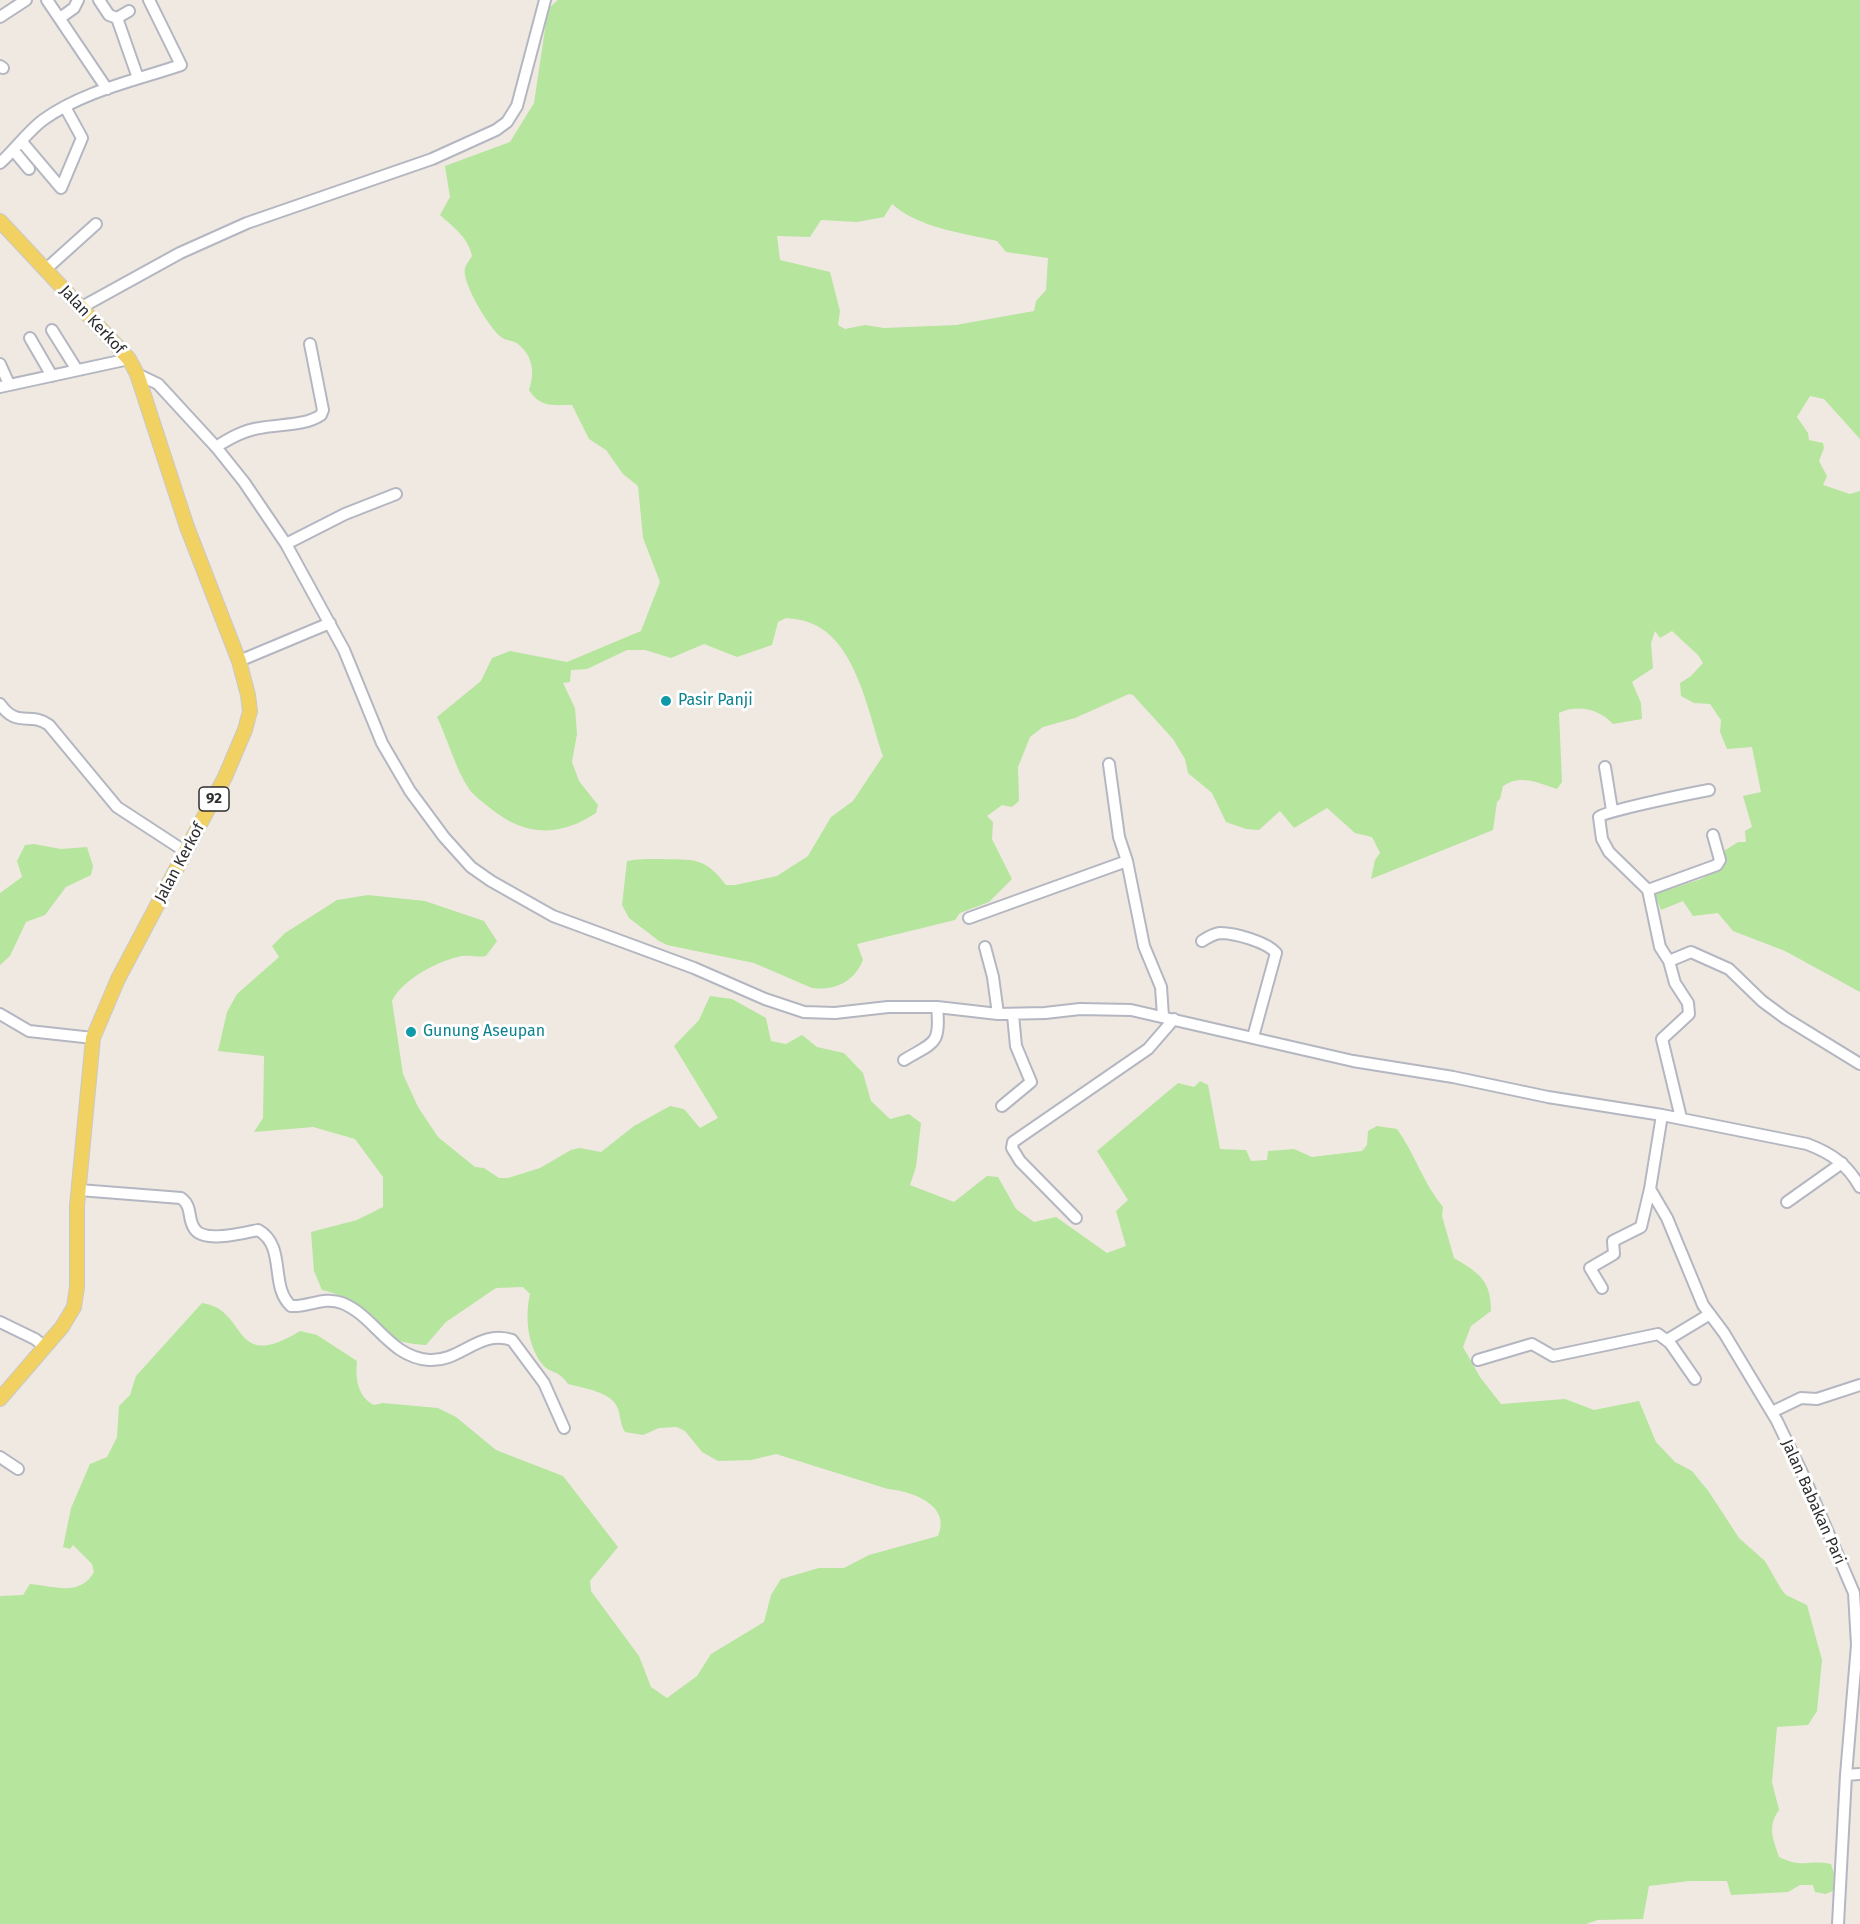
<!DOCTYPE html>
<html>
<head>
<meta charset="utf-8">
<style>
  body { margin:0 }
  canvas { display:block; background:#efe9e1 }
</style>
</head>
<body>
<canvas width="1860" height="1924"></canvas>
<script>
const ctx = document.querySelector('canvas').getContext('2d');
ctx.lineJoin = 'round';
function fill(path, color) { ctx.fillStyle = color; ctx.fill(path, 'evenodd'); }
function strokePath(path, color, width, dash) { ctx.strokeStyle = color; ctx.lineWidth = width; ctx.lineCap = dash ? 'butt' : 'round'; ctx.setLineDash(dash || []); ctx.stroke(path); }
function write(font, color, halo, rows, align = 'center') {
  ctx.font = font + ' "Fira Sans",sans-serif'; ctx.lineWidth = 6; ctx.setLineDash([]); ctx.textBaseline = 'middle'; ctx.strokeStyle = halo; ctx.fillStyle = color; for (const [text, x, y, turn = 0] of rows) {
    ctx.save(); ctx.translate(x, y); ctx.rotate((+turn || 0) * Math.PI / 180); ctx.textAlign = isNaN(turn) ? turn : align; if (halo) ctx.strokeText(text, 0, 0); ctx.fillText(text, 0, 0); ctx.restore();
  }
}
fill(new Path2D(`
  M558 0H1860V439L1824 399 1810 396 1797 417 1808 433 1809 440 1823 443 1824 448 1819 461 1827 476 1823 485 1850 494 1860 491V992L1785 951 1733 931 1718 913 1693 916 1683 901 1661 910 1655 894 1701 879 1721 866 1724 851 1738 842H1746L1745 831 1752 827 1743 796 1761 792 1752 747 1727 749 1720 732 1721 720 1710 704 1694 703 1681 696 1680 683 1691 676 1703 663 1698 655 1672 631 1660 638 1655 631 1651 643 1653 668 1632 682 1641 703 1642 719 1613 724C1599 709 1578 704 1559 713L1562 782 1557 789C1538 783 1521 774 1503 786L1500 799 1497 802 1493 830 1371 879 1375 860 1380 853 1372 837 1355 833 1327 808 1294 828 1280 811 1259 830 1246 829 1226 822 1212 793 1188 773 1185 759 1173 739 1133 695 1129 694 1075 718 1043 727 1030 737 1018 767 1019 801 1012 807 1002 805 987 816 993 822 992 839 1012 879 989 902 960 913 955 920 857 944 863 960C854 982 835 991 812 988L754 963 667 945 659 941 629 918 622 905 627 861C638 859 648 859 660 859 693 860 704 856 726 885H735L777 876 808 856 831 817 853 801 883 756C869 716 857 643 813 624 805 620 795 619 786 618L778 622 772 645 737 657 704 644 671 658 645 650H627L587 669 571 670 570 682 563 683 575 708 577 734 572 762 579 781 598 805 596 813C558 838 524 836 490 808 483 802 474 796 469 789 455 768 448 740 437 717L481 681 492 658 510 651 567 662 641 631 660 582 643 538 638 486 623 474 606 450 589 439 572 405C554 405 540 408 529 390 535 373 533 356 518 344 513 340 506 341 501 337 490 329 461 282 465 268 466 264 470 260 472 256 468 237 453 227 440 215L450 197 445 166 510 142 534 103 548 9ZM892 204C919 228 963 233 997 241L1006 252 1048 258 1046 290 1036 301 1034 311 956 325 884 328 865 325 845 329 838 325 840 311 830 272 780 260 777 236 810 237 821 220 857 222 884 217Z
  M34 844 61 849 87 847 93 866 91 875 66 887 45 915 26 922 10 956 0 965V893L22 877 17 861 25 845Z
  M368 895 425 901 484 921 497 941 486 956C477 958 467 954 458 957 436 962 402 980 392 1001L403 1074 418 1107 438 1137 475 1167 484 1168 499 1178H508L540 1168 571 1150 580 1148 601 1152 634 1126 670 1106 684 1109 700 1128 718 1118 674 1046 699 1020 710 996 732 999 766 1018 771 1041 786 1044 802 1035 817 1047 844 1053 863 1073 871 1101 890 1119 909 1114 921 1123 916 1167 910 1185 954 1202 987 1176 998 1177 1016 1209 1034 1222 1056 1217 1107 1253 1126 1246 1116 1211 1128 1200 1097 1151 1178 1083 1194 1087 1200 1081 1208 1085 1220 1149 1246 1150 1251 1161 1267 1160 1268 1151 1294 1149 1312 1157 1362 1151 1367 1145 1368 1131 1377 1126 1397 1129C1415 1154 1423 1183 1443 1207L1442 1216 1454 1258C1479 1273 1491 1280 1491 1311L1471 1326 1463 1347 1480 1377 1501 1404 1565 1399 1594 1410 1639 1401 1656 1442 1675 1462 1692 1471 1709 1492 1739 1538 1765 1561 1781 1589 1786 1595 1807 1605 1822 1660 1817 1711 1808 1725 1777 1727 1772 1782 1779 1810C1767 1827 1773 1838 1779 1857 1803 1869 1808 1859 1831 1864L1834 1873 1833 1891 1825 1894 1815 1892 1813 1885H1800L1788 1892 1731 1895 1727 1881H1689L1649 1886 1643 1919 1598 1920 1586 1924H0V1596L23 1595 30 1584C54 1586 80 1597 94 1572L92 1564 73 1545 70 1549 63 1547 71 1508 90 1464 107 1457 117 1437 119 1406 130 1395 136 1376 202 1303C249 1309 230 1374 300 1331L317 1335 357 1361C355 1379 358 1397 374 1405L383 1403 438 1408 456 1417 496 1450 563 1476 618 1547 590 1581 591 1591 639 1656 651 1687 667 1698 697 1676 711 1654 764 1622 771 1595 781 1579 819 1568H844L869 1555 938 1536C952 1505 911 1491 888 1489L776 1454 751 1460 718 1461 702 1452 685 1431 677 1427 659 1428 643 1435 625 1432C620 1424 621 1418 618 1409 613 1392 583 1388 568 1384 558 1369 550 1374 542 1364 527 1344 525 1317 530 1294L523 1287 496 1288 446 1322 426 1345C410 1344 395 1342 382 1331 378 1328 377 1323 374 1320 361 1304 341 1294 322 1290L314 1271 311 1232 357 1220 383 1207V1177L355 1139 313 1127 254 1132 263 1118 264 1056 218 1051 227 1012 237 994 279 957 272 946 285 933 337 900Z`), '#b6e59e');
const minor = new Path2D(`
  M47 0 107 89
  M99 0 109 15 117 18
  M129 11 117 18 138 78
  M0 17 26 0
  M60 18 74 8 78 0
  M0 66 3 68
  M22 142 61 188 82 138 65 107
  M14 151 29 169
  M0 163C15 150 27 132 43 120 83 91 134 81 181 65L149 0
  M46 269 96 224
  M82 307 180 253 247 223 432 159 496 130 507 122 517 106 545 0
  M52 330 77 370
  M30 338 52 376
  M0 364 9 384
  M137 374 158 384 216 447 244 482 286 544 344 650 382 743 410 791 444 837 471 867 491 881 553 916 694 968 765 999 804 1012 835 1013 888 1007H937L998 1014 1045 1013 1080 1009 1131 1010 1353 1061 1453 1077 1548 1097 1662 1115 1807 1144C1831 1153 1847 1164 1860 1187
  M0 387 129 359
  M216 447C230 438 244 430 260 428 279 424 305 426 321 415L323 410 310 344
  M286 544 345 514 396 494
  M239 661 330 623
  M0 704C18 729 29 711 49 725L117 807 186 852
  M1109 764 1119 837 1127 861 1144 946 1161 987 1163 1016
  M1605 767 1612 810
  M1648 890 1717 865 1720 860 1713 835
  M969 918 1127 861
  M1202 941C1208 937 1213 934 1220 933 1235 933 1267 942 1276 953L1253 1037
  M985 947 993 977 998 1014
  M1669 961 1691 952 1729 969 1762 1001 1785 1018 1860 1064
  M0 1014 29 1031 93 1038
  M904 1060C934 1042 941 1045 937 1007
  M1002 1106 1031 1082 1016 1046 1013 1015
  M1662 1115 1650 1189 1667 1218 1703 1305 1724 1333 1777 1421 1805 1479 1854 1593 1857 1645 1846 1775 1838 1924
  M1681 1118 1662 1039 1689 1014 1688 1003 1675 983 1669 961 1660 947 1648 890 1609 852 1602 839 1599 817C1604 811 1693 793 1709 790
  M79 1190 181 1198C193 1207 187 1217 194 1228 203 1244 244 1233 258 1230 287 1246 269 1286 291 1306 309 1307 324 1296 342 1303 375 1316 389 1357 429 1360 461 1362 479 1329 512 1340L544 1383 564 1428
  M1787 1202 1842 1163
  M1076 1218 1020 1161 1012 1148 1013 1142 1148 1049 1174 1019
  M1602 1288 1590 1268 1614 1254 1613 1241 1641 1227 1650 1189
  M0 1322 35 1339 45 1347
  M1667 1340 1710 1314
  M1478 1360 1532 1344 1553 1356 1658 1334 1670 1343 1695 1379
  M1772 1412 1801 1398 1817 1399 1860 1385
  M0 1457 18 1469
  M1846 1775 1860 1774`);
const major = new Path2D(`
  M0 221 129 359 137 374 187 527 239 661 248 695 250 711 245 730 225 777 118 979 93 1038 77 1206V1287L74 1307 62 1327 0 1399`);
strokePath(minor, '#b4b7c1', 14);
strokePath(major, '#c9c9c9', 16);
strokePath(minor, '#fff', 10);
strokePath(major, '#f2d163', 14);
for (const [x, y, r, color] of [
  [666,701,6,"#0f9aa8"],
  [411,1032,6,"#0f9aa8"]
]) { const dot = new Path2D(); dot.arc(x, y, r, 0, 2 * Math.PI); ctx.fillStyle = color; ctx.fill(dot); strokePath(dot, '#fff', 2); }
for (const [x, y, w] of [
  [214,799,30]
]) { const box = new Path2D(); box.roundRect(x - w / 2, y - 12, w, 24, 4.5); ctx.fillStyle = '#fff'; ctx.fill(box); strokePath(box, '#2e2e2e', 1.5); }
write('bold 15px', '#2e2e2e', null, [
  ["92",214,799]
]);
write('16px', '#2e2e2e', '#fff', [
  ["Jalan Kerkof",92,320,47],
  ["Jalan Kerkof",180,863,-62],
  ["Jalan Babakan Pari",1813,1502,66]
]);
write('16px', '#0d838f', '#fff', [
  ["Pasir Panji",678,701],
  ["Gunung Aseupan",423,1032]
], 'left');
</script>
</body>
</html>
